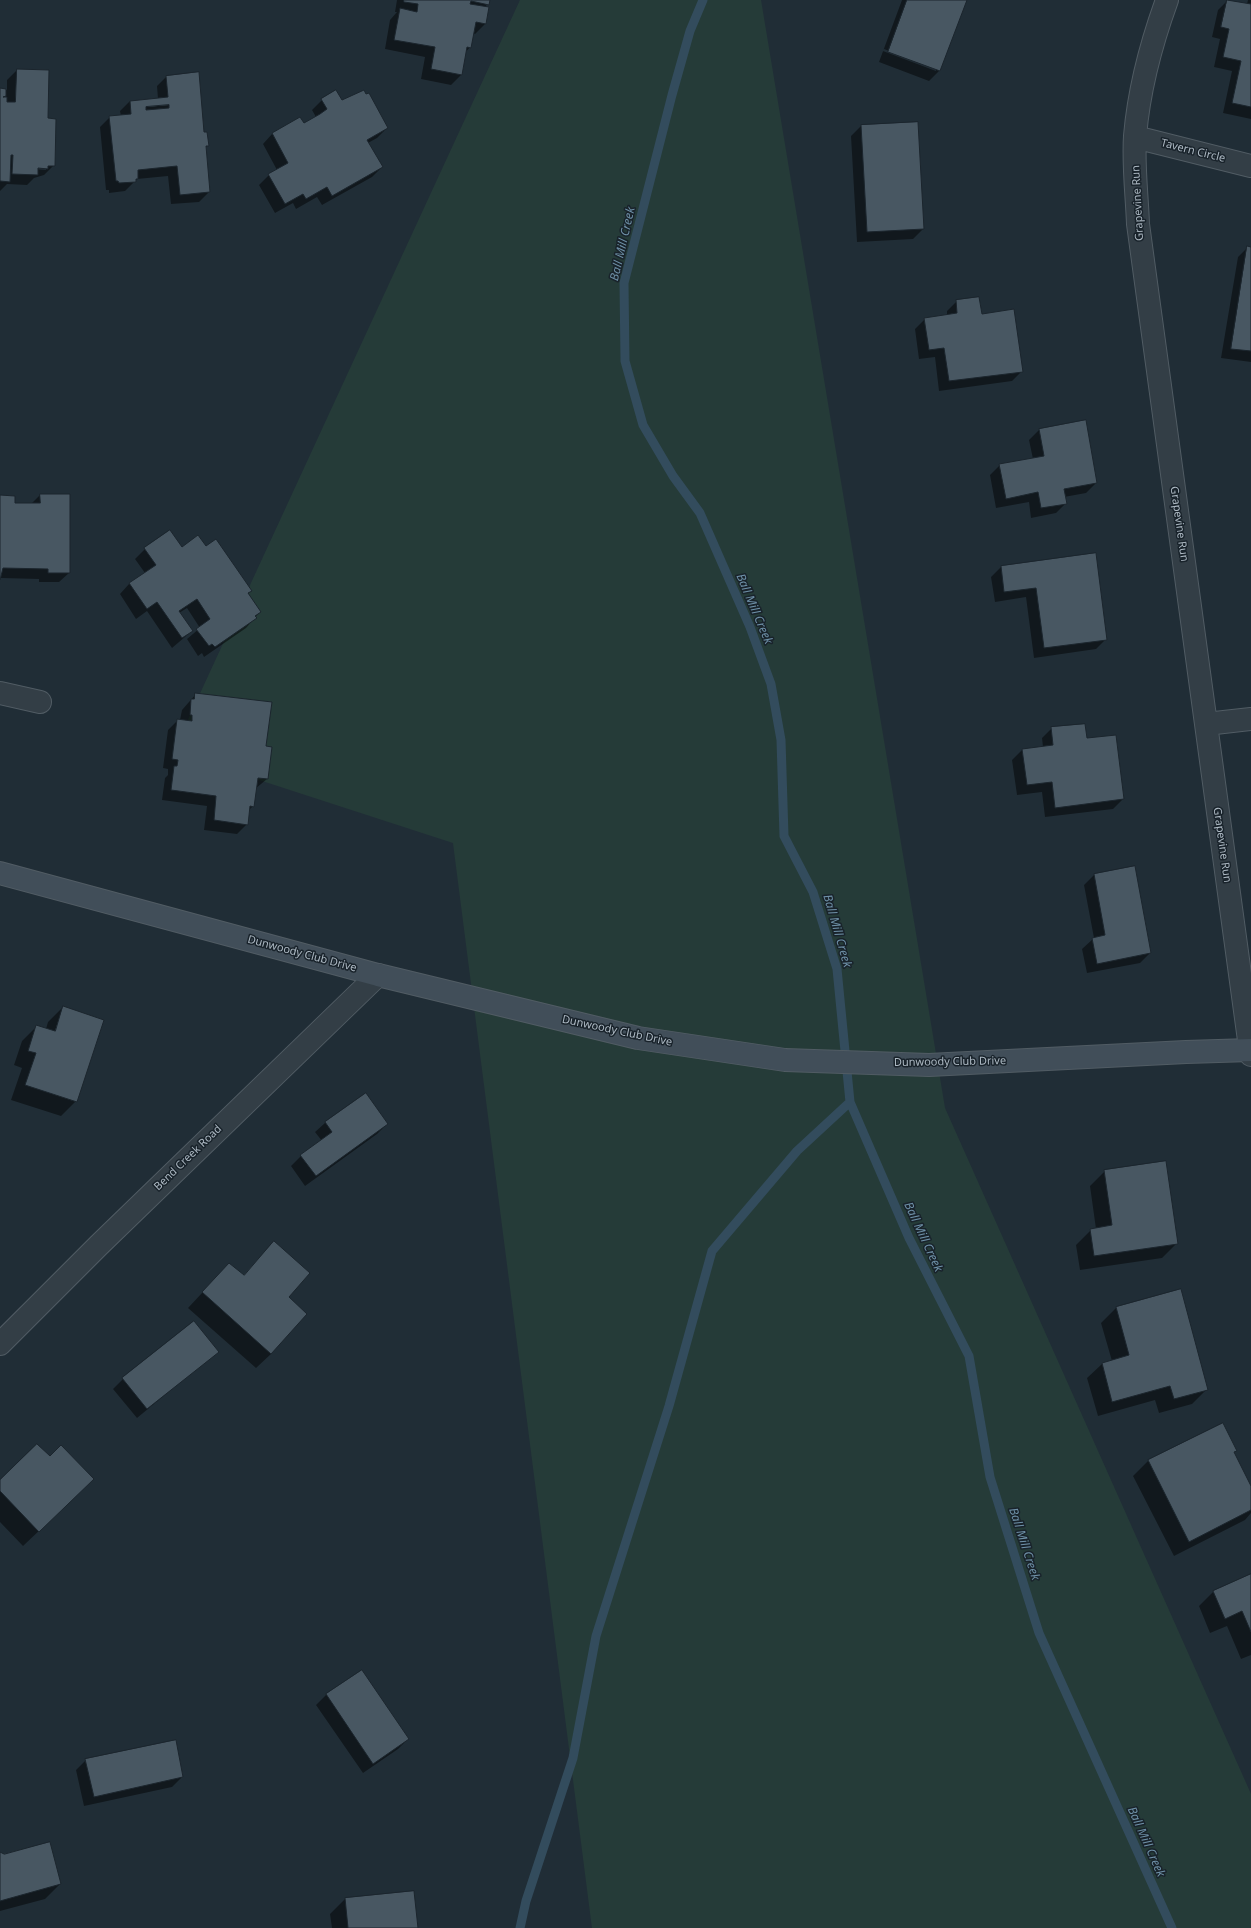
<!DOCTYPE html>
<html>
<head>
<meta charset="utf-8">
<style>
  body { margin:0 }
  canvas { display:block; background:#202d36 }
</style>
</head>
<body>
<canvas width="1251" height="1928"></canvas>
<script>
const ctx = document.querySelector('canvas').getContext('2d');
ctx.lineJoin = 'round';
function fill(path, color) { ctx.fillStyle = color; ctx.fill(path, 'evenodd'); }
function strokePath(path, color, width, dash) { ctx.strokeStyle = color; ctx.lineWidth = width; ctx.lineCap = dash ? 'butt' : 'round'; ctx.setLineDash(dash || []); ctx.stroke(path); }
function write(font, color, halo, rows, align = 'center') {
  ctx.font = font + ' "Noto Sans",sans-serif'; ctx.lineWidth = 3; ctx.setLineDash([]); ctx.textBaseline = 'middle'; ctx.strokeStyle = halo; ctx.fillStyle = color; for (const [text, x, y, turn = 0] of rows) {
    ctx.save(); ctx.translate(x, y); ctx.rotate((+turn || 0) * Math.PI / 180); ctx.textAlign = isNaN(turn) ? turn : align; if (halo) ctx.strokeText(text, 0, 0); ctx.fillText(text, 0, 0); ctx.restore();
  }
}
fill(new Path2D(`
  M520 0H761L945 1108 1251 1794V1928H592L453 843 173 752Z`), '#253b38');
fill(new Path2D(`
  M397 0H489L485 8V24L475 34 473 33 470 47 465 53 461 75 451 85 421 79 425 57 385 49 390 20 397 12H395Z
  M902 0H966L939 71 929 81 879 62ZM884 49 936 69V71L883 51Z
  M1228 0 1247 4 1248 0H1251V119L1223 113 1232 71 1214 67 1220 39 1212 37 1218 10Z
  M17 70 48 71 47 119 54 165 44 175 34 178 27 185 7 184 0 191V89L7 90V80ZM6 94V98H2ZM33 167 46 168V170L33 169Z
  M167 76 203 133 208 145 205 148 209 192 199 202 171 204 168 176 137 179 125 191 109 193V190H106L100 127 110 117 121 116 120 111 130 101 158 99 157 86Z
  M322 100 341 101 387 128 377 138 368 143 382 167 372 177 322 205 317 197 296 209 293 203 275 213 259 185 269 175 277 170 263 144 272 134 300 119 304 125 316 117 312 110Z
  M861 126 923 229 913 239 857 242 851 136Z
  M1248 247 1251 248V362L1221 358 1238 257Z
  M957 301 981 315 1022 371 1012 381 939 391 935 357 919 359 915 329 925 319 947 316V311Z
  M1085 422 1096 483 1086 493 1064 497 1066 503 1056 513 1031 518 1029 502 996 508 990 475 1000 465 1033 459 1029 440 1039 430Z
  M40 495 69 573 59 582H39V579L1 578 0 580V496L14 504H31Z
  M205 548 251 590 248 594 260 612 246 628 204 657 202 653 198 656 187 639 200 628 187 608 179 613 192 631 172 648 147 611 136 619 120 594 129 584 145 573 135 559 145 549Z
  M1095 554 1106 639 1096 649 1034 658 1026 597 995 602 991 577 1001 567Z
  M196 694 265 747 271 748 267 779 255 789 253 806 248 811 247 824 237 834 204 830 207 806 162 800 165 778 168 775V769L163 768 168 730 178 720H180L182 710Z
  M1052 728 1086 739 1123 799 1113 809 1045 817 1042 792 1017 795 1012 760 1022 750 1043 747 1042 738Z
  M1094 875 1150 953 1140 963 1087 973 1082 949 1094 938 1084 885Z
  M63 1007 76 1101 61 1116 11 1100 22 1068 14 1065 22 1041 37 1026 46 1029 48 1022Z
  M325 1123 387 1124 377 1134 305 1186 291 1166 301 1156 322 1141 315 1132Z
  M1105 1171 1177 1243 1162 1258 1080 1270 1076 1245 1091 1230 1096 1229 1090 1186Z
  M275 1242 287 1297 271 1354 256 1368 188 1308 215 1279 243 1276Z
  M1116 1308 1207 1389 1192 1404 1159 1413 1155 1400 1098 1416 1087 1378 1102 1364 1112 1361 1101 1323Z
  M217 1352 137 1418 113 1389 123 1379Z
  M1222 1424 1236 1450 1233 1453 1251 1488V1513L1245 1520 1174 1556 1133 1476 1148 1461Z
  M49 1458 78 1494 23 1546 0 1522V1481Z
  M1251 1575V1655L1241 1659 1227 1626 1210 1633 1199 1606 1214 1591Z
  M362 1671 408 1739 398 1749 363 1773 316 1705 326 1695Z
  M86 1760 182 1777 172 1787 84 1806 76 1770Z
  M0 1853 60 1884 45 1899 0 1911Z
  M345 1899 417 1928H332L330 1914Z`), '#0007');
strokePath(new Path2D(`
  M703 0 690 31 672 95 624 283 625 361 643 425 673 476 700 513 750 627 771 684 781 740 784 836 813 892 837 969 850 1102 909 1238 969 1356 990 1477 1039 1633 1172 1928
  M520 1928 526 1901 573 1758 596 1636 669 1406 712 1251 797 1151 850 1102`), '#334c5d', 9);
const building = new Path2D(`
  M404 0H490L489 5 471 1 470 4 489 7 486 24 476 22 471 48 467 47 462 75 431 69 435 47 394 40 400 8 417 12 418 4 404 2Z
  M907 0H967L940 71 888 52Z
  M1227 0 1251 4V107L1232 103 1241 61 1223 57 1229 29 1221 27Z
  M17 69 49 70 48 118 56 119 55 166H48V169L38 168V175L12 174 13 155H11L10 182 0 181V88L6 89V96L3 97H7V102H15Z
  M199 72 204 132H207L209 146H206L210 192 180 195 177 166 138 170V179H136V182L119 183 118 181H116L109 116 131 114 130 101 168 97 166 76ZM169 105V108L146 110V107Z
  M336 90 342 100 364 90 366 94 369 93 388 128 367 140 383 167 332 196 327 187 306 199 303 194 285 204 268 174 288 163 272 133 300 117 304 123 320 114 327 109 321 99Z
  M918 122 924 229 867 232 861 125Z
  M1247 246 1251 247V351L1231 349Z
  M979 297 982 314 1014 309 1023 372 949 381 944 348 929 350 924 318 957 313 956 300Z
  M1086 420 1097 483 1064 489 1067 504 1041 508 1038 492 1006 499 999 464 1044 456 1039 429Z
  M40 494H70V573H48V569L3 568 0 580V495L15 496V503H40Z
  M170 530 182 547 198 535 206 546 216 539 252 591 248 593 261 612 255 616 257 618 215 647 212 644 209 646 196 629 210 619 197 599 179 611 193 631 182 638 157 602 147 609 129 583 156 565 144 548Z
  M1096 553 1107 640 1044 648 1036 588 1004 592 1001 566Z
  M195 693 272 702 266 746 272 747 268 779 258 778 254 807 250 806 248 825 214 820 216 796 171 790 174 766H177L178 760 172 759 177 719 192 721V715H190L191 699H194Z
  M1085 724 1087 738 1116 735 1124 799 1055 808 1052 782 1027 785 1022 749 1053 745 1051 727Z
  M1135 866 1151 953 1097 964 1092 938 1105 935 1094 874Z
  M63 1006 104 1020 77 1102 25 1085 36 1053 28 1051 36 1025 55 1031Z
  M366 1093 388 1124 316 1176 300 1155 332 1132 325 1122Z
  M1166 1161 1178 1244 1094 1256 1090 1229 1112 1225 1104 1170Z
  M274 1241 310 1273 289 1297 307 1314 271 1354 202 1292 229 1263 244 1275Z
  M1181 1289 1208 1390 1174 1399 1170 1386 1112 1402 1102 1363 1129 1355 1116 1307Z
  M194 1321 219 1352 147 1409 122 1378Z
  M1223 1423 1237 1451 1234 1452 1251 1486V1510L1189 1542 1148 1460Z
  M37 1444 50 1456 61 1445 94 1479 39 1532 0 1491V1480Z
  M1251 1574V1632L1242 1611 1225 1619 1213 1591Z
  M362 1670 409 1739 373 1764 326 1694Z
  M176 1740 183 1777 94 1797 85 1759Z
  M50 1842 61 1884 0 1901V1852L4 1854Z
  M414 1891 418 1928H348L345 1898Z`);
fill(building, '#485762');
strokePath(building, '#1b252d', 1);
const street = new Path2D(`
  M1167 0C1151 44 1139 89 1135 136 1133 164 1137 196 1138 224L1251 1055
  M1135 137 1251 166
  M0 693 40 702
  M1206 724 1251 719
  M0 1344 99 1245 378 975`);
const secondary = new Path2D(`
  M0 873 378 975 638 1038 785 1060 929 1065 1186 1052 1251 1050`);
strokePath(street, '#515c64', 24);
strokePath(secondary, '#515c64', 24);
strokePath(street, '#333e46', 22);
strokePath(secondary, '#414e59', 22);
write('11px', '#adb9c3', '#19232b', [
  ["Tavern Circle",1193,151,14],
  ["Grapevine Run",1138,203,-93],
  ["Grapevine Run",1179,524,82],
  ["Grapevine Run",1222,845,82],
  ["Dunwoody Club Drive",302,954,15],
  ["Dunwoody Club Drive",617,1031,12],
  ["Dunwoody Club Drive",950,1062,-1],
  ["Bend Creek Road",188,1158,-44]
]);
write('italic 12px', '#6e90a7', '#19232b', [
  ["Ball Mill Creek",623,244,-77],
  ["Ball Mill Creek",754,609,67],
  ["Ball Mill Creek",837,931,74],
  ["Ball Mill Creek",923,1237,65],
  ["Ball Mill Creek",1024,1544,72],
  ["Ball Mill Creek",1146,1842,66]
]);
</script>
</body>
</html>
